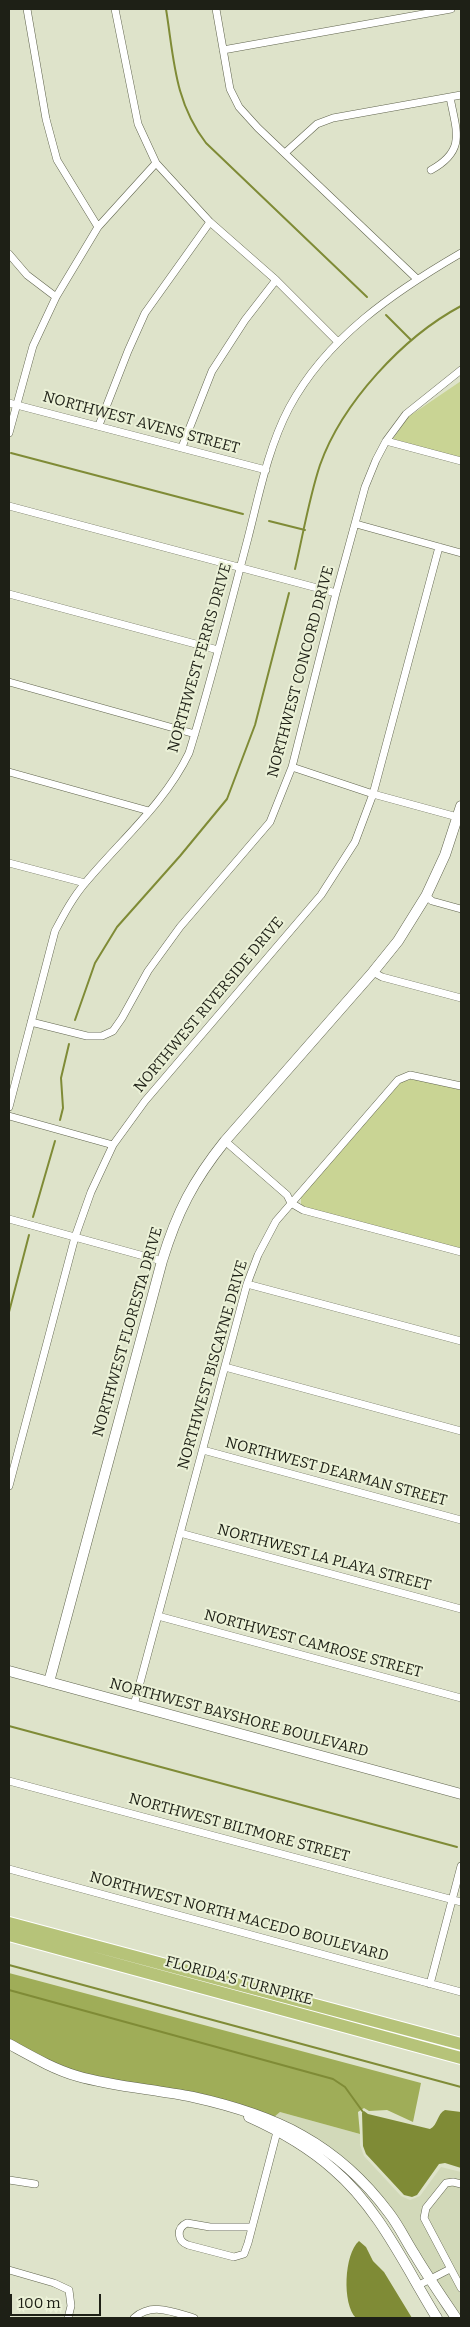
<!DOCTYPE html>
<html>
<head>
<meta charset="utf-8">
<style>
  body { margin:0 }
  #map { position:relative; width:470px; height:2327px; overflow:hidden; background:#dee3ca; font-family:Bitter,serif }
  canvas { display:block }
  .frame { position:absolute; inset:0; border:10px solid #1e2016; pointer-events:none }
  .scale { position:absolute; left:10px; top:2294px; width:91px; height:22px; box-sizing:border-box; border:2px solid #1e2016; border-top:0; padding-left:6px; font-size:15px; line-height:18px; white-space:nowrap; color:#1e2016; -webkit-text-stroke:4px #ebf1d7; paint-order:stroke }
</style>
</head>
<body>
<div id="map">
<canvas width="470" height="2327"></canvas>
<div class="frame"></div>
<div class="scale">100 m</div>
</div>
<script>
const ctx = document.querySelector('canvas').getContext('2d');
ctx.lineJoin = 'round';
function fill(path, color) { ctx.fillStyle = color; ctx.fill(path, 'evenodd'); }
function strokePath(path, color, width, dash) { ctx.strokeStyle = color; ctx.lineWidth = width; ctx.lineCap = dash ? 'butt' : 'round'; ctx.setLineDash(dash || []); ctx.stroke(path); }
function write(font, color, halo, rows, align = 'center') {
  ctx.font = font + ' Bitter,serif'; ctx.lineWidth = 4; ctx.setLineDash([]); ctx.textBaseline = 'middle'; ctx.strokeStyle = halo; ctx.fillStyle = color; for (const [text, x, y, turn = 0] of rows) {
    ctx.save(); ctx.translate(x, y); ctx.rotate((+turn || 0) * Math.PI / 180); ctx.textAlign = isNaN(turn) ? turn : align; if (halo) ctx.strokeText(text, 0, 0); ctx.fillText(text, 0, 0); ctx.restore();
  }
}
fill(new Path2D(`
  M280 2112 360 2134V2145L364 2156 401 2196 410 2200 420 2196 441 2167 461 2172V2318L435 2281 455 2270 431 2275 365 2181 284 2121 274 2117Z`), '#d2d9b9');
fill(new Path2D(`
  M461 381V458L393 439 408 417Z
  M418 1079 461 1090V1250L305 1208 301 1204V1196L402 1081Z`), '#c9d494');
fill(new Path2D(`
  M9 1973 421 2083 413 2122 387 2110 369 2111 364 2108 358 2112 360 2134 280 2112 274 2117 78 2073 49 2062 9 2040Z`), '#9fad58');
fill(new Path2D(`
  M445 2110 461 2112V2168L445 2163 439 2164 417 2195 412 2197 404 2195 366 2154 363 2146 362 2113 364 2111 368 2114 430 2129C438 2125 437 2114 445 2110Z
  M359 2241 366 2247 373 2261 384 2272 412 2318H356C342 2304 344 2254 359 2241Z`), '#7f8b36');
strokePath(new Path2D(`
  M166 9C174 58 174 101 206 143L367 297
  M386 315 411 340
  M11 453 243 514
  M269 521 305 530
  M295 569C303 535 309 498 320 465 342 403 403 337 461 306
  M75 1020 95 963 117 927 180 856 227 799 255 725 289 593
  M60 1120 63 1108 61 1078 69 1044
  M33 1217 55 1141
  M9 1312 29 1235
  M9 1726 457 1847
  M9 1965 461 2087
  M9 1990 333 2079 345 2087 363 2112`), '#7f8b36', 2);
const street = new Path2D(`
  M27 9 46 119 57 160 98 227
  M115 9 138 124 156 163 210 222 276 280 338 342
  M216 9 230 89 239 107 258 128 417 279
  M223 50 451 9
  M285 153 317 124 333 118 461 95
  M431 170C467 150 456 131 450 97
  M9 254 27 275 56 297
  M9 403 266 470
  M99 425 128 351 145 313 210 222
  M9 433 33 346 56 297 98 227 156 163
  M386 441 461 461
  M182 447 212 371 245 320 276 280
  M9 506 336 593
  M356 524 461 553
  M9 594 218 650
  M9 682 195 734
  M292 767 373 794 461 818
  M9 772 149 811
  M9 863 85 883
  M426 896 432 901 461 909
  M373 972 382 977 461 998
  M31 1022 87 1036H102L113 1031 122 1018 148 971 180 927 270 822 292 767 336 593 365 487 376 460 386 441 406 414 461 370
  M9 1107 55 931C64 914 73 897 86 882 121 840 165 803 189 753 211 682 229 610 248 538 259 495 268 448 289 408 327 337 394 292 461 253
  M9 1116 113 1145
  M225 1141 287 1195 291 1203 303 1210 461 1252
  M9 1219 162 1261
  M247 1284 461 1341
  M225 1367 461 1431
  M203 1450 461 1520
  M9 1486 75 1237 91 1192 113 1145 145 1101 321 895 355 842 373 794 439 547
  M180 1533 461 1609
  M158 1616 461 1698
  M134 1705 247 1284 258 1255 276 1221 398 1080 410 1075 461 1086
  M9 1781 461 1902
  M9 1869 461 1992
  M430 1984 461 1866
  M9 2180 35 2184
  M461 2184 453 2182 446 2183 426 2208 424 2218 461 2288
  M252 2227H210L187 2223C176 2228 177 2241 188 2245L234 2257 244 2254 248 2243 278 2128
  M9 2270 54 2283 69 2290 71 2306 68 2318
  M417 2286 450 2269
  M134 2318C152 2302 173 2312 194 2318`);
const secondary = new Path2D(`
  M9 1671 461 1794
  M49 1682 162 1261C177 1212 193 1181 225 1141L373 972 398 941 426 896 445 855 461 806
  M9 2044C31 2056 53 2069 77 2076 115 2087 154 2089 193 2097 275 2115 337 2143 389 2213 399 2226 406 2241 415 2255 428 2277 442 2297 456 2318
  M249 2117C278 2130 308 2147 333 2169 379 2208 406 2268 437 2318`);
const highway = new Path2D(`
  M9 1923 461 2044
  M9 1935 461 2058`);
strokePath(street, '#61654f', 8);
strokePath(secondary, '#61654f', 11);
strokePath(highway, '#fff', 14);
strokePath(street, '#fff', 7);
strokePath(secondary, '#fff', 10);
strokePath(highway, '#b6c379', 12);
write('15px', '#1e2016', '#ebf1d7', [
  ["NORTHWEST AVENS STREET",141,423,15],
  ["NORTHWEST FERRIS DRIVE",200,658,-74],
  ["NORTHWEST CONCORD DRIVE",301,672,-75],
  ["NORTHWEST RIVERSIDE DRIVE",209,1005,-50],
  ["NORTHWEST FLORESTA DRIVE",128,1332,-74],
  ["NORTHWEST BISCAYNE DRIVE",213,1365,-74],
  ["NORTHWEST DEARMAN STREET",336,1472,15],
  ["NORTHWEST LA PLAYA STREET",324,1558,15],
  ["NORTHWEST CAMROSE STREET",313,1644,15],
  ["NORTHWEST BAYSHORE BOULEVARD",239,1718,15],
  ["NORTHWEST BILTMORE STREET",239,1828,15],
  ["NORTHWEST NORTH MACEDO BOULEVARD",239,1917,15],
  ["FLORIDA'S TURNPIKE",239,1981,15]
]);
</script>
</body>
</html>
